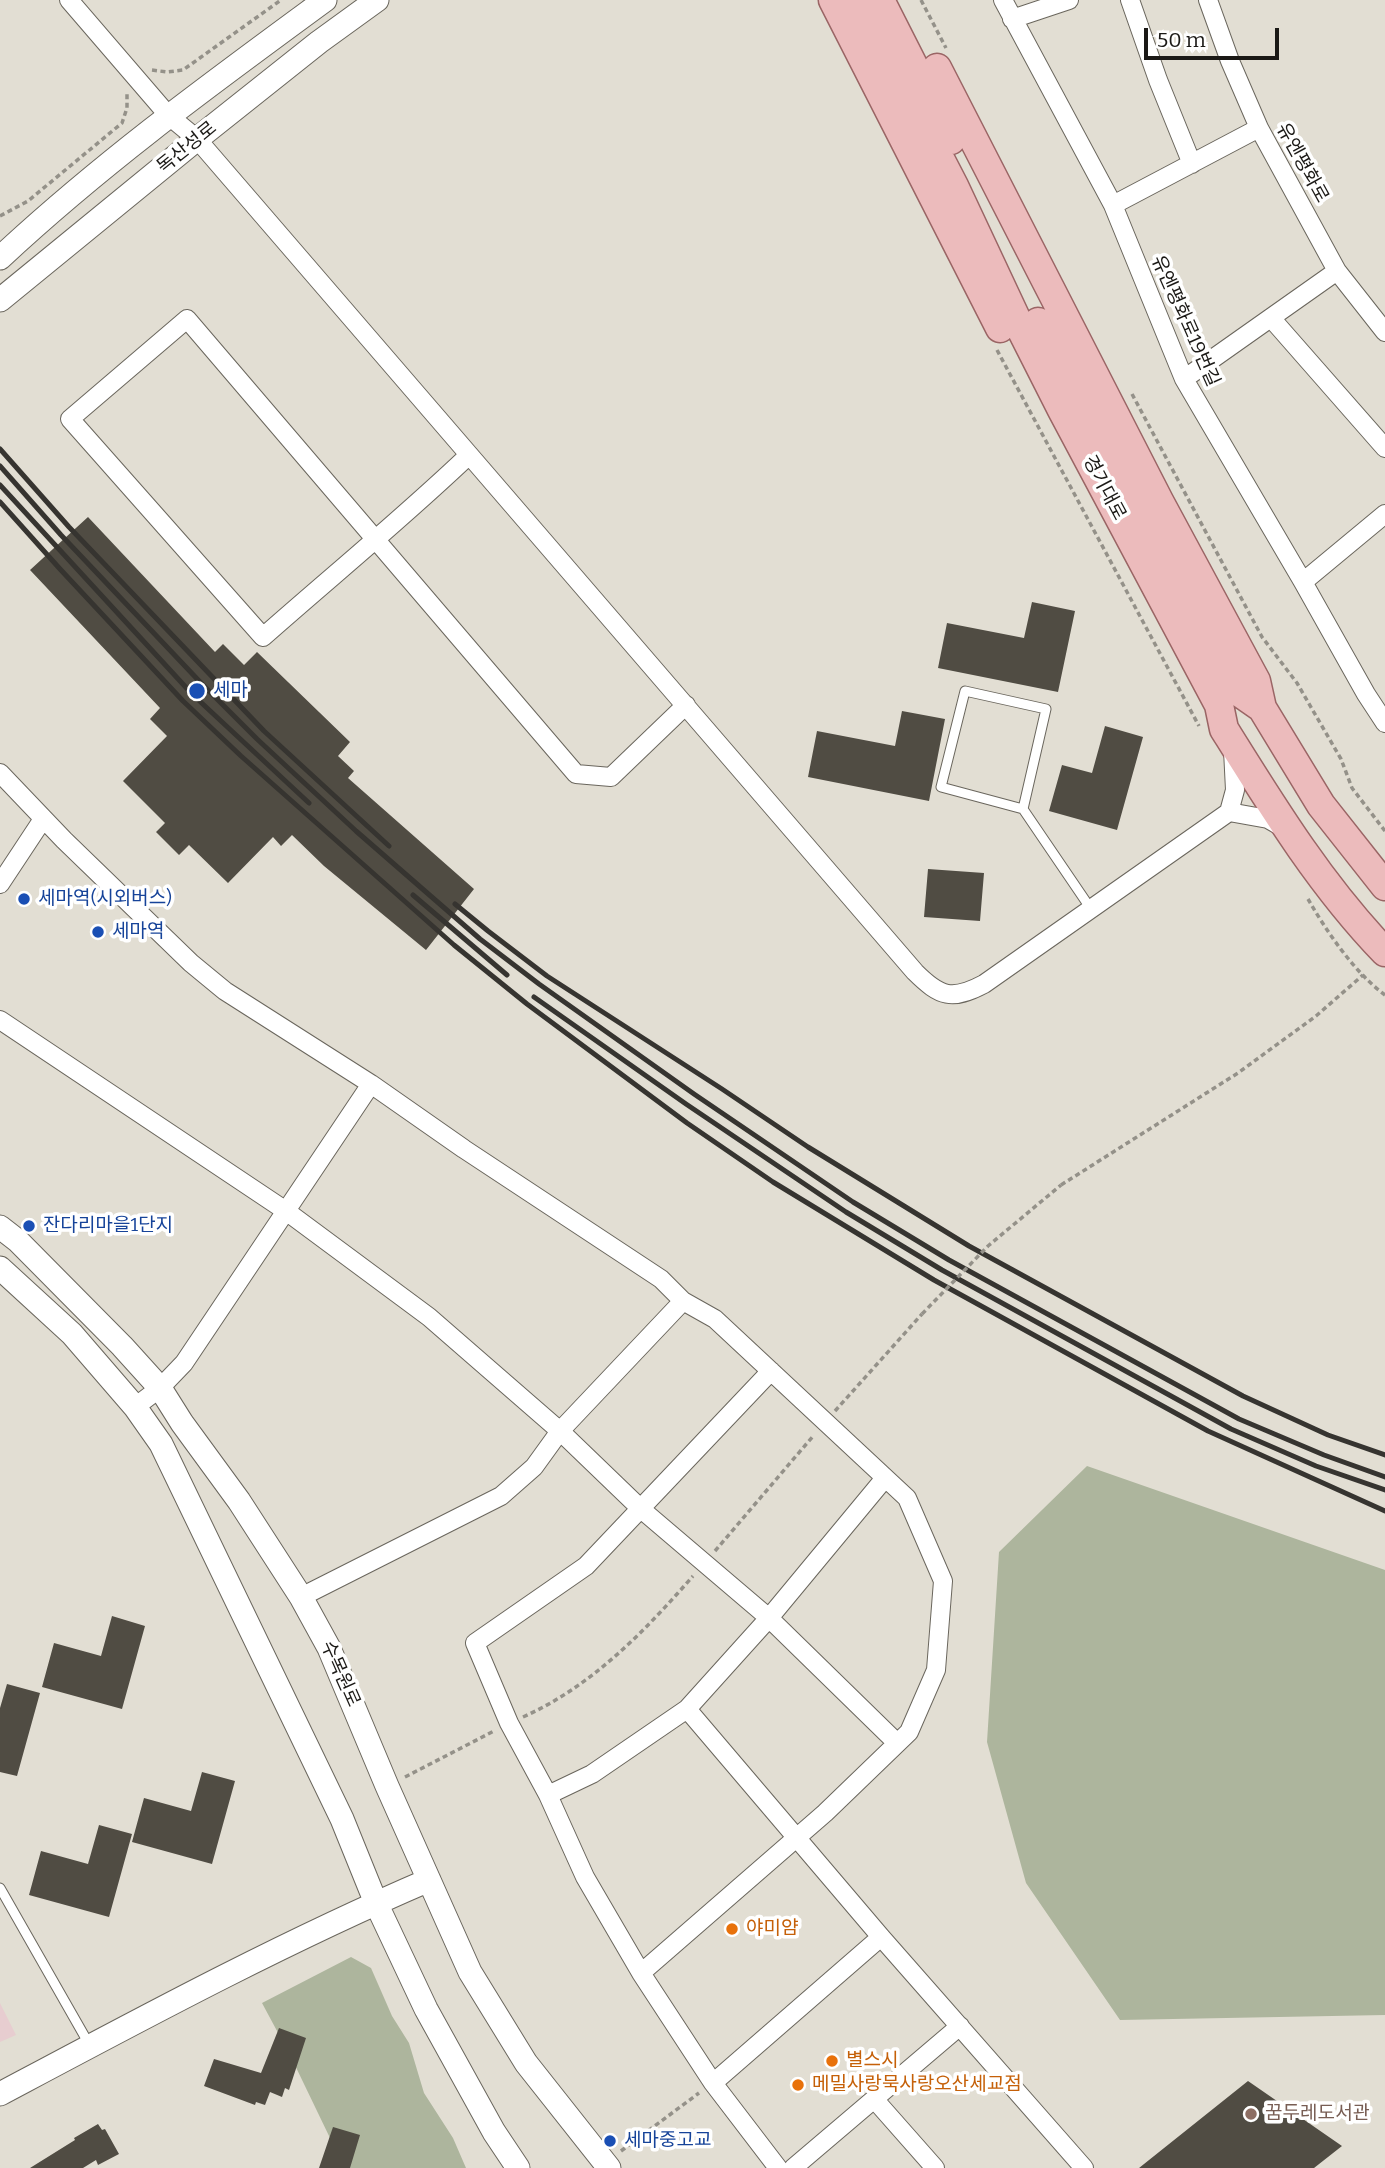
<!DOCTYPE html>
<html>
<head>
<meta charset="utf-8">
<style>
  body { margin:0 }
  #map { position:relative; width:1385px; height:2168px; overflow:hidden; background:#e2ded3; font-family:Bitter,serif }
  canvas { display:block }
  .scale { position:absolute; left:1144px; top:28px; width:135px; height:32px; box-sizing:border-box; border:4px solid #1b1916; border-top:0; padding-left:9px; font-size:21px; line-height:24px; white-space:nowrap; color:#1b1916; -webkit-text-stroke:5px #fff; paint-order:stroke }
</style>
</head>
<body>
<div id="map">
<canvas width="1385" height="2168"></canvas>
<div class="scale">50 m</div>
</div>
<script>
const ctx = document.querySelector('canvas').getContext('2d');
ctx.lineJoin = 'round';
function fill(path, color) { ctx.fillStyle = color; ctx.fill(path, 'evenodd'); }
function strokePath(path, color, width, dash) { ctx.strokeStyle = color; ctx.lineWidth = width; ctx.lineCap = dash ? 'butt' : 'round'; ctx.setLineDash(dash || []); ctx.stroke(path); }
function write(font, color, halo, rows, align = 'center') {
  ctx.font = font + ' Bitter,"Noto Sans KR",serif'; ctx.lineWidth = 7; ctx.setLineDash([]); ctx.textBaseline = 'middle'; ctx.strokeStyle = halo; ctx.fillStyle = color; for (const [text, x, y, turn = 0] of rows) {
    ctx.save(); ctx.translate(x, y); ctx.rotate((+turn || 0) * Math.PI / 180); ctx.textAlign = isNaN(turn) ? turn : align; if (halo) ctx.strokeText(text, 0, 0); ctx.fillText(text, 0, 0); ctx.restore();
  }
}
fill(new Path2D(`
  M0 2003 16 2035 0 2042Z`), '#e7cdd0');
fill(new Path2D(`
  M1087 1466 1385 1570V2015L1120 2020 1026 1883 987 1742 999 1552Z
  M351 1957 371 1968 392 2016 409 2043 424 2093 453 2138 466 2168H348L330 2138 291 2057 262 2003Z`), '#adb59d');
fill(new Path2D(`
  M88 517 215 652 223 644 244 665 257 652 350 742 338 756 354 771 348 778 474 889 426 950 324 866 292 835 281 846 273 837 228 883 189 845 179 855 156 832 165 823 123 781 167 736 150 719 160 708 30 570Z
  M1032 602 1075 611 1058 692 938 668 947 623 1024 638Z
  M902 711 945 719 929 801 808 777 817 731 895 746Z
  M1105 726 1143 737 1117 830 1049 811 1062 765 1092 773Z
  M928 869 984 873 980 921 924 917Z
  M112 1616 145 1626 122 1709 42 1687 54 1643 101 1656Z
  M7 1684 40 1693 17 1776 0 1772V1708Z
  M202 1772 235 1781 212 1864 132 1842 144 1798 191 1811Z
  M99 1825 132 1834 109 1917 29 1895 41 1851 88 1864Z
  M279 2028 306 2038 289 2090 285 2088 282 2097 270 2092 265 2105 256 2102 255 2105 204 2086 214 2059 261 2073Z
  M1248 2081 1342 2146 1314 2168H1139Z
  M98 2124 102 2130 105 2129 119 2154 98 2165 96 2160 83 2168H30L75 2140 74 2138Z
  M333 2127 360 2135 350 2168H319Z`), '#504c43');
const service = new Path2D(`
  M1023 809 1046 709 965 691 941 787 1023 809 1091 909
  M0 1888 89 2044`);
const minor = new Path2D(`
  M69 0 168 115 197 139 915 972C940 997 952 1001 984 984L1229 812 1235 790 1233 750
  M1003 0 1113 205 1184 379 1303 582 1366 694 1385 723
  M1130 0 1158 80 1192 164
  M1208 0 1230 61 1259 128 1337 271 1385 332
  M1012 19 1069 0
  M1113 205 1259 128
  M1271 318 1385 448
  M1184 379 1337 271
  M469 455C403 518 332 576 263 637L70 419 187 319 576 774 611 777 686 705
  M1303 582 1385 514
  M0 773 64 840 191 963 225 991 371 1084 184 1363 160 1388 135 1407
  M1229 812 1268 819 1282 827
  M0 884 43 819
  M0 1020 286 1211 429 1317 560 1431 641 1509 769 1618 897 1743
  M771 1371 586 1566 475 1643 509 1723 548 1795 585 1877 641 1973 713 2083 778 2168
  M301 1597 501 1496 534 1467 560 1431 683 1301 661 1279 464 1149 371 1084
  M687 1709 881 1937 1084 2168
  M548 1795 592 1774 687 1709 769 1618 885 1478
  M641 1973 825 1813 909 1732 936 1670 943 1581 907 1498 715 1319 683 1301
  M713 2083 881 1937
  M875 2100 935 2168
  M793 2168 960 2026`);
const tertiary = new Path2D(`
  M0 258C103 162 212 83 325 0
  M0 300 197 139 319 42 377 0
  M0 1227 18 1241 122 1346 160 1388 182 1423 239 1501 301 1597 329 1648 387 1786 470 1972 526 2063 609 2168
  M0 1268 72 1334 135 1407 161 1444 342 1819 376 1903 426 2009 494 2132 518 2168
  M0 2094C141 2019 282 1943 429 1880`);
const primary = new Path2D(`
  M833 0 1000 328
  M858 0 954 186 1021 329 1062 410 1219 705 1224 729C1272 806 1321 886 1385 952
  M880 0 951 140
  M937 68 1159 501 1256 681 1262 708
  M1038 322 1239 692 1262 708 1321 805 1385 886`);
strokePath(service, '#6a665d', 11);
strokePath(minor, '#6a665d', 20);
strokePath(tertiary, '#6a665d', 25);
strokePath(primary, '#9a6565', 31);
strokePath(new Path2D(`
  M921 0 946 48
  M152 70 167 72 183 70 281 0
  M0 216 28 201 122 123 127 108V94
  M997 350 1199 726
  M1132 394 1262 637 1297 683 1341 759 1352 788 1385 831
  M1308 899C1327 932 1354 972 1385 995
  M1061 1185 1238 1073 1316 1016 1363 975
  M835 1411 922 1314
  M715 1551 814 1435
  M523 1717C592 1686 644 1632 693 1576
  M405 1777 494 1731
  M621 2151 699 2093`), '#949189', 3.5, [5, 3.5]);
strokePath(service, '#fff', 9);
strokePath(minor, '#fff', 18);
strokePath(tertiary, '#fff', 23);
strokePath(primary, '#ecbbbc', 28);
strokePath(new Path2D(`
  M0 449 69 527 264 731 389 846
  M0 466 61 535 201 683 257 739 356 831 480 939 539 984 694 1094 853 1202 949 1260 1239 1419 1324 1455 1385 1477
  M0 485 192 694 309 803
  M0 502 60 569 183 701 241 756 454 945 527 1004 687 1123 773 1182 934 1280 1208 1431 1385 1511
  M413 895 507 975
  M455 904 488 931 547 976 722 1089 808 1147 969 1246 1243 1396 1328 1435 1385 1455
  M534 997 686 1104 846 1212 942 1270 1231 1429 1316 1466 1385 1490`), '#363430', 5);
strokePath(new Path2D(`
  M922 1314 988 1246 1061 1185`), '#949189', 3.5, [5, 3.5]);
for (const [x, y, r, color] of [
  [197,691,9,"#1a4fb4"],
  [24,899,7,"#1a4fb4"],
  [98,932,7,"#1a4fb4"],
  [29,1226,7,"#1a4fb4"],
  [732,1929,7,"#e8710a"],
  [832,2061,7,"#e8710a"],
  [798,2085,7,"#e8710a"],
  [1251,2114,7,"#8d6e63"],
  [610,2141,7,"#1a4fb4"]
]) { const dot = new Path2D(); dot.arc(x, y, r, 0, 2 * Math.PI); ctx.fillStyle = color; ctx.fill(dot); strokePath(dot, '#fff', 2.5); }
write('19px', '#1b1916', '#fff', [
  ["독산성로",187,148,-39],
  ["유엔평화로",1302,163,61],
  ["유엔평화로19번길",1185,321,66],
  ["경기대로",1104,488,62],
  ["수목원로",340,1674,66]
]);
write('19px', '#164399', '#fff', [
  ["세마",213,691],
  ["세마역(시외버스)",38,899],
  ["세마역",112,932],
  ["잔다리마을1단지",43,1226],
  ["세마중고교",624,2141]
], 'left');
write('19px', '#c56008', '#fff', [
  ["야미얌",746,1929],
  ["별스시",846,2061],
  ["메밀사랑묵사랑오산세교점",812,2085]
], 'left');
write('19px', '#785e54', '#fff', [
  ["꿈두레도서관",1265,2114]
], 'left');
</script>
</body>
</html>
